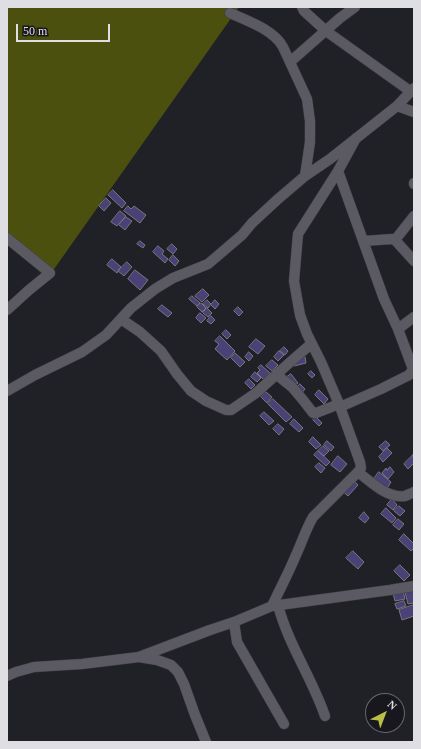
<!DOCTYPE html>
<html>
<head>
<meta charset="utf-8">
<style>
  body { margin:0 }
  #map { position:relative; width:421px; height:749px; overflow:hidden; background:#202027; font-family:Georgia,serif }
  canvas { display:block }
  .frame { position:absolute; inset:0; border:8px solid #dedee3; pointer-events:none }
  .north { position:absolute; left:365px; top:693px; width:40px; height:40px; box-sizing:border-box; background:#17171d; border:1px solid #67676c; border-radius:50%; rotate:42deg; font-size:11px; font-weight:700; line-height:16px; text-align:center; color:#dedee3 }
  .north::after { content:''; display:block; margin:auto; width:14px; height:18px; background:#b9c046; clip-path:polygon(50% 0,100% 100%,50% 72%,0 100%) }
  .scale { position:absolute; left:16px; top:24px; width:94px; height:18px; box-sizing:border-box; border:2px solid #dedee3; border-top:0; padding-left:5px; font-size:12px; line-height:14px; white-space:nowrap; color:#dedee3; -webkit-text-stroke:3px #17171d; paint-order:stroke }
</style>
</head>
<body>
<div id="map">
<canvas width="421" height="749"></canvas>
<div class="frame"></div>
<div class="north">N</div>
<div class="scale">50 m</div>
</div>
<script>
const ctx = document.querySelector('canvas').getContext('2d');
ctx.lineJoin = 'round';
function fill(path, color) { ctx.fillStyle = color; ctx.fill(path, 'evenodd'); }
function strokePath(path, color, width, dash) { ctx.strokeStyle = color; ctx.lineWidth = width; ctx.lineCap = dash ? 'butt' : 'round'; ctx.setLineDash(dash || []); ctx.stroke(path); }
fill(new Path2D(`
  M7 7H239L52 272 7 232Z`), '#4c500e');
const building = new Path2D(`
  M113 190 126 203 122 208 108 195Z
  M106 198 111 203 104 211 99 206Z
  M128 206 131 209 134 206 146 215 140 223 124 211Z
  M120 211 126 216 117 226 111 222Z
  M126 217 132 221 125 230 119 225Z
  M140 241 145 245 143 248 137 244Z
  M172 244 177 249 173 254 167 249Z
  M158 246 164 251 162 254 168 259 165 263 153 252Z
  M173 255 179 261 175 266 169 260Z
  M112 259 121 267 117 273 107 265Z
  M127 262 132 267 124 276 118 271Z
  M135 270 148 280 140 290 128 279Z
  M203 289 209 295 202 302 195 296Z
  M192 296 200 303 197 306 189 299Z
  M207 300 211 304 208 308 203 304Z
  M215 300 219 304 215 309 211 305Z
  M201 303 206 308 202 312 197 307Z
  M162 305 172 313 168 317 158 309Z
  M238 307 243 312 239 316 234 311Z
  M207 308 212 313 208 317 203 313Z
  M200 313 206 318 201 323 196 318Z
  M211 316 215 320 211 324 207 321Z
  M226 330 231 335 227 339 222 334Z
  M220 336 235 351 227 360 215 349 219 344 215 341Z
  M256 339 265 346 258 354 249 347Z
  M284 347 288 351 285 355 280 351Z
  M279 351 284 355 278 361 274 357Z
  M249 352 253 356 249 361 245 357Z
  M235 353 245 362 240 367 231 358Z
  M305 357 306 363 294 366 293 359Z
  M272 360 278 365 272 371 266 366Z
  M261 365 270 373 264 380 257 373 260 370 258 368Z
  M311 371 315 375 312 378 308 374Z
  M255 372 261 378 257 382 251 377Z
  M291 374 298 383 294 386 287 377Z
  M249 379 255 385 251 389 245 383Z
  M300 384 305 389 301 394 296 389Z
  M319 390 328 399 324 404 315 395Z
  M266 392 272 397 267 403 261 397Z
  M273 399 292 417 286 422 268 404Z
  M264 412 274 421 269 425 260 416Z
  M316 417 322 423 319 426 313 420Z
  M294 419 303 428 299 432 290 424Z
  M278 424 284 429 279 435 273 429Z
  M313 437 321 445 316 449 309 442Z
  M327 441 334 447 331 451 324 445Z
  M386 441 390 445 383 451 379 447Z
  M323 446 329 451 324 456 318 451Z
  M387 448 392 453 383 462 379 457Z
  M318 451 330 462 326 466 314 455Z
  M413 455 414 463 408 469 404 464Z
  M338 456 347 464 340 472 331 465Z
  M319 463 325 468 321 473 315 467Z
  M390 467 394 472 388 479 382 473 386 468 387 470Z
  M379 472 391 482 386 490 373 480Z
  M352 479 358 485 348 496 341 490Z
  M392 499 397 505 393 510 387 505Z
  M399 506 405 511 400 516 394 511Z
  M386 508 396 518 392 523 381 514Z
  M364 512 369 518 365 523 359 518Z
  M398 519 404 524 399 530 393 525Z
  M404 534 414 544V548L411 551 399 540Z
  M353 551 364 562 358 569 346 558Z
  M400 565 410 575 404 581 394 571Z
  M414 589V603L408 604 405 592Z
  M403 591 405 599 395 601 393 593Z
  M404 601 406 606 397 609 395 604Z
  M414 605V616L402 620 399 610Z`);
fill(building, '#4a4276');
strokePath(building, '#77767f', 1);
const street = new Path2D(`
  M302 7 304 11 326 31 410 91
  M230 13C248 21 274 30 283 47L307 99 310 121V142L305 176
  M290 62 340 18 355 7
  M397 106 414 112
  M338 171 384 299 398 329 413 369 409 375 381 389 340 407
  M414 183V184
  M7 238 50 273 29 290 7 310
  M395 240 414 216
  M364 241 392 239 395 240 414 261
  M121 319 140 332 161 351 177 374 191 391 206 401 226 410H231L256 393 288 364 311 344
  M398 329 414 317
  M277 375 292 387 303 400 313 413H316L339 404
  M7 391 35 375 82 352 106 335 131 308 155 289 173 278 208 264 242 235 252 223 278 199 305 176 330 159 397 106 414 88
  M358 472C371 482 388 499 405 496 408 495 411 493 414 492
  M278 605C288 644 312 678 325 716
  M272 606C280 589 289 572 296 555 302 542 306 529 313 517L358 472 361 468 360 462 339 404 321 362 307 334 300 315 294 281 298 234 338 171 356 138
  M234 622 237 642 284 724
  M139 657 210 630 234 622 272 606 390 590 414 586
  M7 676 16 672 34 667 82 664 139 657 157 660 171 665 178 672 184 684 195 715 206 742`);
strokePath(street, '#3d3d43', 11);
strokePath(street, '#5b5a63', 10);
</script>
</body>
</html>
